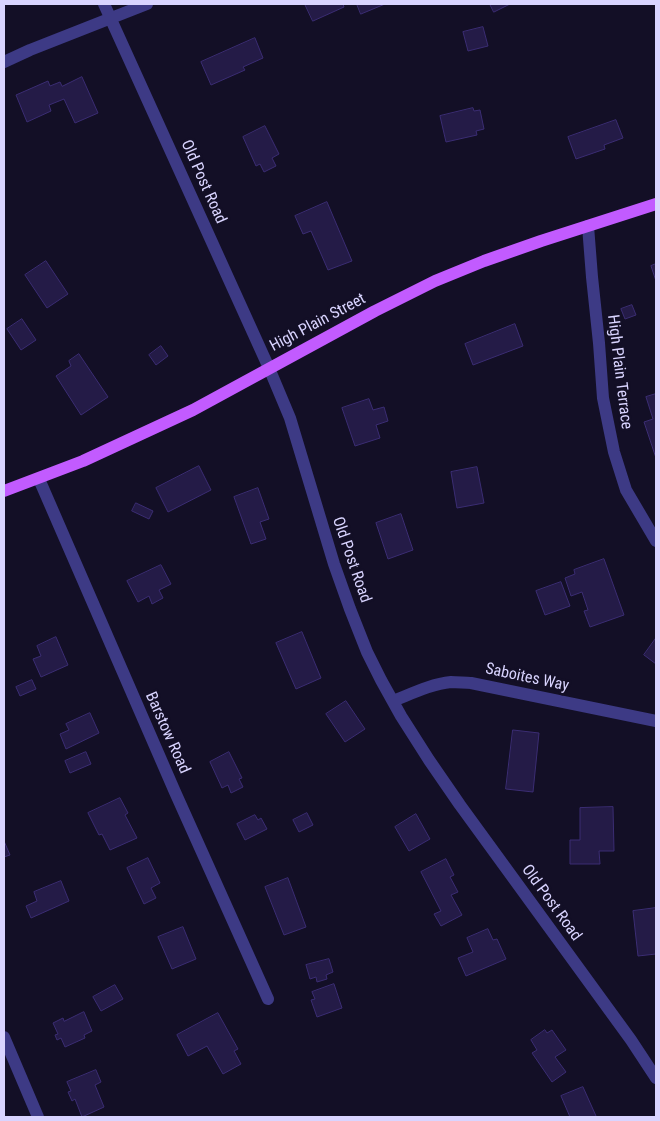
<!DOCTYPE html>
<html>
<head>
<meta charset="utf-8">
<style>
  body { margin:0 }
  #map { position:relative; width:660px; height:1121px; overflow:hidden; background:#130f26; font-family:"Roboto Condensed",sans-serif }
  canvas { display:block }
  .frame { position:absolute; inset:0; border:5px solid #d9d4ff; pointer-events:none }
</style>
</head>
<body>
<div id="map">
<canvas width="660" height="1121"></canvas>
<div class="frame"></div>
</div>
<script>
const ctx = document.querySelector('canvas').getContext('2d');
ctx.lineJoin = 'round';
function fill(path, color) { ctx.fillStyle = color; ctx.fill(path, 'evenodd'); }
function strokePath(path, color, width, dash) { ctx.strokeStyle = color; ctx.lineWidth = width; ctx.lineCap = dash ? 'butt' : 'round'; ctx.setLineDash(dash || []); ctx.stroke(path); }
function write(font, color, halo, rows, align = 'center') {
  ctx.font = font + ' "Roboto Condensed",sans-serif'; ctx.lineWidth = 5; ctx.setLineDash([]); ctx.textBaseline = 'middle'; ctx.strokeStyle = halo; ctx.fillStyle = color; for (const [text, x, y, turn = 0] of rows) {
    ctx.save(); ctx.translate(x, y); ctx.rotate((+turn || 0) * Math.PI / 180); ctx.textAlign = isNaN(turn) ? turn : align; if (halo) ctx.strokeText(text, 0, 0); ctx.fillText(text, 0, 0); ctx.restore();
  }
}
const building = new Path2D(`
  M305 4H344H343L344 7 313 21Z
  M357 4H385L361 14Z
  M490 4H510L494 12Z
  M483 27 488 46 468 51 463 32Z
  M255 38 263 58 243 67 245 70 211 85 201 62Z
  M82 77 98 113 75 123 64 99 49 105 51 111 27 122 16 95 48 81 50 86 60 82 62 86Z
  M473 108 474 111 480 110 484 129 476 131 477 135 446 142 440 116Z
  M616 120 623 138 604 145 605 149 576 159 568 137Z
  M265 126 279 154 272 158 276 166 264 172 260 164 256 166 243 137Z
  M327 202 352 261 328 270 311 231 303 234 295 216Z
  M46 261 68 294 47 308 25 275Z
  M656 264V281L651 266Z
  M632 305 636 315 625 319 621 309Z
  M22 319 36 340 21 350 7 329Z
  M515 324 523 346 473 365 465 344Z
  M161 346 168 356 156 365 149 355Z
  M79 354 108 397 81 415 56 376 71 366 69 361Z
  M656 394V458L644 422 653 419 646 397Z
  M369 399 373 410 384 407 388 421 376 425 380 438 355 446 342 408Z
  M199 466 211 490 168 512 156 488Z
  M477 467 484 503 457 508 451 472Z
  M258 488 269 519 260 522 266 539 251 544 234 497Z
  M136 503 153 511 149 519 132 511Z
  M401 514 413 550 388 559 376 523Z
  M604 559 624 615 590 627 584 611 588 610 582 592 571 596 565 578 575 574 574 570Z
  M161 565 171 584 159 590 163 598 152 604 149 596 138 602 127 581Z
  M561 582 570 606 545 615 536 591Z
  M302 632 321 678 296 689 276 643Z
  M56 637 68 665 41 677 33 659 41 656 37 646Z
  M656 638V664L644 655Z
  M32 680 36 689 20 696 16 687Z
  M346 701 365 729 345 742 326 714Z
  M90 713 99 733 66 749 60 734 69 730 66 724Z
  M513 730 539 733 533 792 506 789Z
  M86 752 91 764 70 773 65 761Z
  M229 752 242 778 239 779 243 787 231 793 228 785 222 788 210 762Z
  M120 798 128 813 125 815 137 838 110 850 102 834 99 835 88 813Z
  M613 807 614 851H599L600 864H570V840H580V808Z
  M307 813 313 825 299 832 293 820Z
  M416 814 430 839 409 851 395 827Z
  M255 815 258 820 261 818 267 829 245 840 237 824Z
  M4 841 10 855 4 857Z
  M148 858 160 883 151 888 156 898 144 904 127 868Z
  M446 859 454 875 450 877 458 892 451 895 462 915 441 926 434 914 441 911 421 872Z
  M288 878 306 927 284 935 265 887Z
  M61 881 69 901 31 918 26 906 37 901 34 892Z
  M656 908V954L638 956 633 911Z
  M183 927 196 959 172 969 158 937Z
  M488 929 493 940 497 939 506 959 466 976 458 958 473 952 467 938Z
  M329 959 333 972 326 975 327 979 317 982 316 977 310 979 306 965Z
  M334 984 342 1008 317 1017 311 1000 315 999 312 992Z
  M115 985 123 999 101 1011 93 997Z
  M84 1012 92 1031 84 1035 85 1038 65 1047 61 1038 57 1040 55 1035 58 1034 53 1023 63 1018 64 1021Z
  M218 1013 238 1049 234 1051 241 1064 223 1074 207 1046 188 1056 177 1035Z
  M545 1030 547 1033 552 1030 566 1050 555 1057 566 1072 552 1082 532 1053 537 1050 531 1040Z
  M96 1070 101 1082 95 1085 104 1107 82 1117 75 1099 72 1101 68 1092 71 1091 67 1082Z
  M583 1087 596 1116 593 1117H570L561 1096Z`);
fill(building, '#241b47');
strokePath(building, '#3b2d73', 1);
strokePath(new Path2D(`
  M104 4 269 368 290 418 334 564 350 609 367 652 381 680 401 716 429 760 460 805 631 1040 656 1078
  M4 62 30 50 147 4
  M588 226 592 277 599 343 603 398 614 452 626 490 656 541
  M39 479 175 792 268 999
  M393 701C411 694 431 684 451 682 458 682 465 683 471 683L656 721
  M4 1037 38 1117`), '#3d3a85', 12);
strokePath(new Path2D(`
  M4 491 83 461 193 410 375 311 435 281 484 261 541 241 656 204`), '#c25bff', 12);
write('16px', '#d9d4ff', '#130f26', [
  ["Old Post Road",203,182,66],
  ["High Plain Street",318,323,-28],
  ["High Plain Terrace",619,372,83],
  ["Old Post Road",351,560,71],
  ["Saboites Way",527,678,12],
  ["Barstow Road",167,733,66],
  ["Old Post Road",551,903,54]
]);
</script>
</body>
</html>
